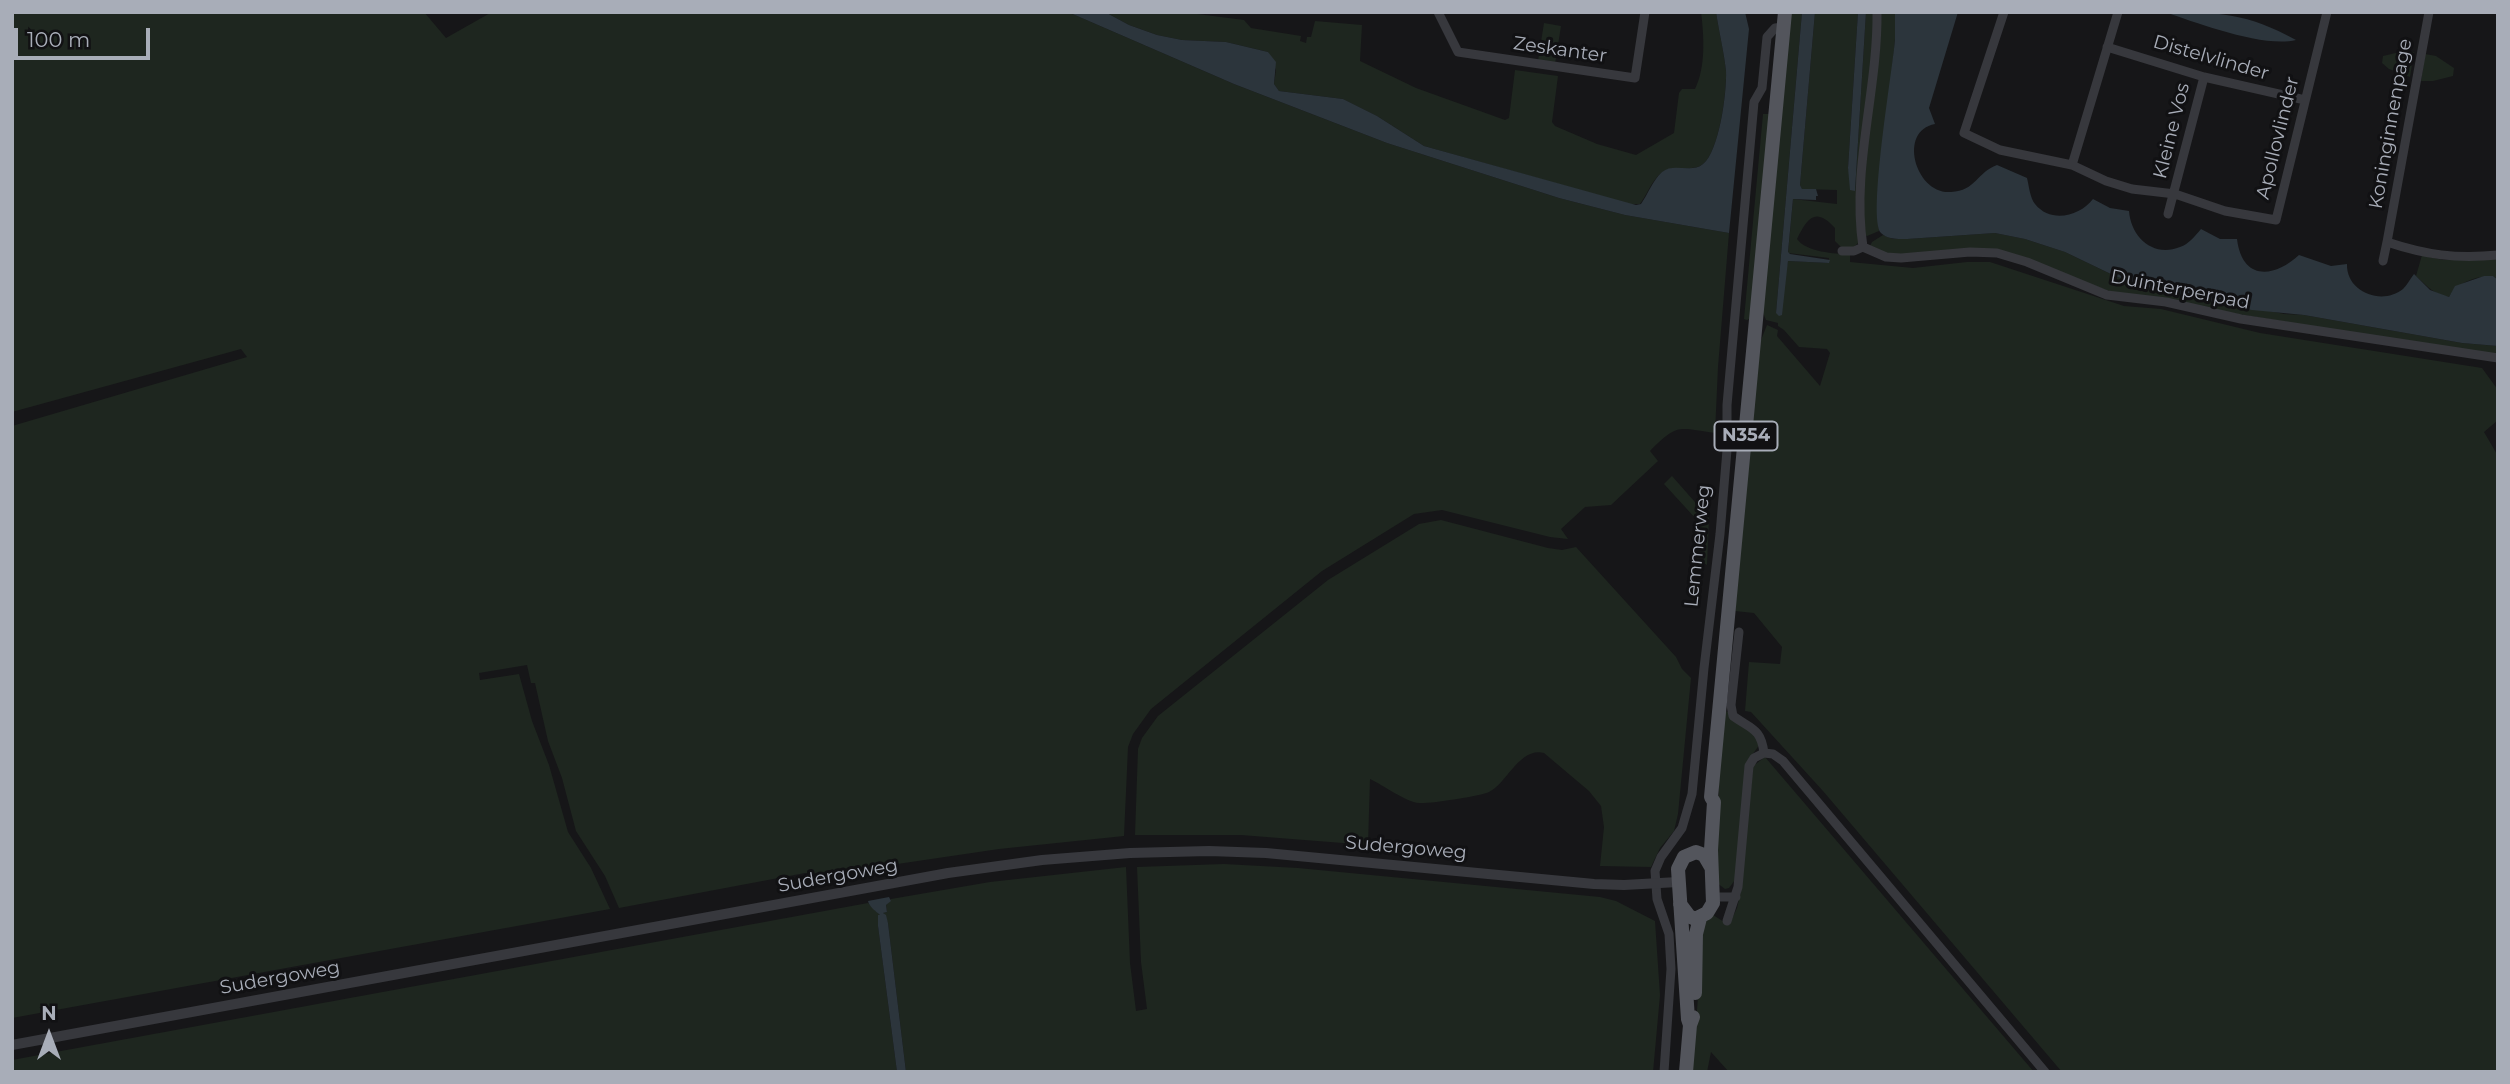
<!DOCTYPE html>
<html>
<head>
<meta charset="utf-8">
<style>
  body { margin:0 }
  #map { position:relative; width:2510px; height:1084px; overflow:hidden; background:#161618; font-family:Montserrat,sans-serif }
  canvas { display:block }
  .frame { position:absolute; inset:0; border:14px solid #a8adb8; pointer-events:none }
  .north { position:absolute; left:14px; top:1000px; width:70px; height:70px; -webkit-text-stroke:5px #111113; paint-order:stroke; rotate:0deg; font-size:19px; font-weight:700; line-height:28px; text-align:center; color:#a8adb8 }
  .north::after { content:''; display:block; margin:auto; width:24px; height:32px; background:#a8adb8; clip-path:polygon(50% 0,100% 100%,50% 72%,0 100%) }
  .scale { position:absolute; left:14px; top:28px; width:136px; height:32px; box-sizing:border-box; border:4px solid #a8adb8; border-top:0; padding-left:9px; font-size:21px; line-height:24px; white-space:nowrap; color:#a8adb8; -webkit-text-stroke:5px #111113; paint-order:stroke }
</style>
</head>
<body>
<div id="map">
<canvas width="2510" height="1084"></canvas>
<div class="frame"></div>
<div class="north">N</div>
<div class="scale">100 m</div>
</div>
<script>
const ctx = document.querySelector('canvas').getContext('2d');
ctx.lineJoin = 'round';
function fill(path, color) { ctx.fillStyle = color; ctx.fill(path, 'evenodd'); }
function strokePath(path, color, width, dash) { ctx.strokeStyle = color; ctx.lineWidth = width; ctx.lineCap = dash ? 'butt' : 'round'; ctx.setLineDash(dash || []); ctx.stroke(path); }
function write(font, color, halo, rows, align = 'center') {
  ctx.font = font + ' Montserrat,sans-serif'; ctx.lineWidth = 6; ctx.setLineDash([]); ctx.textBaseline = 'middle'; ctx.strokeStyle = halo; ctx.fillStyle = color; for (const [text, x, y, turn = 0] of rows) {
    ctx.save(); ctx.translate(x, y); ctx.rotate((+turn || 0) * Math.PI / 180); ctx.textAlign = isNaN(turn) ? turn : align; if (halo) ctx.strokeText(text, 0, 0); ctx.fillText(text, 0, 0); ctx.restore();
  }
}
fill(new Path2D(`
  M12 12H424L446 38 492 12H1068L1234 84 1387 143 1559 198 1625 215 1729 233 1718 367 1715 433C1677 428 1678 423 1650 451L1658 461 1611 505 1585 507 1561 529 1568 539 1550 537 1442 510 1414 514 1322 571 1151 709 1133 734 1128 747 1124 836 999 849 877 867 840 875 805 873 619 908 605 876 576 831 562 778 548 741 535 683H531L527 665 479 673 480 680 519 674 532 721 549 765 568 832 591 868 610 909 12 1018V426L247 357 241 349 12 412Z
  M1105 12H1182L1244 20 1251 28 1301 36 1300 41 1306 43 1307 37H1311L1315 21 1362 25 1360 61 1416 88 1505 120 1509 118 1515 70 1558 76 1552 122 1555 126 1597 144 1636 155 1674 133 1679 93 1682 89H1695C1706 67 1704 36 1701 12H1716C1719 32 1724 52 1726 71 1727 91 1719 152 1703 164 1690 174 1672 161 1658 176 1651 183 1646 196 1640 204H1629L1424 146 1377 116 1343 99 1279 91 1274 84 1276 70 1268 52 1226 42 1182 40 1157 35 1129 25Z
  M1790 12H1802L1776 313 1788 261 1829 263V258L1788 253 1793 199 1837 204V190L1802 189 1800 185 1815 12H1858L1848 168 1855 191 1866 12H1875L1858 243 1853 248 1841 247 1835 241V228C1815 206 1807 219 1797 239 1806 252 1835 254 1850 254V262L1913 268 1967 262H1990L2124 306 2161 309 2260 333 2482 368 2498 390V420L2484 432 2498 456V1072H2062L1823 791 1751 712 1745 711 1749 662 1780 664 1782 647 1754 613 1735 611 1759 345 1767 325 1778 330 1777 336 1820 386 1830 353 1827 349 1799 347 1784 330 1778 326V323L1766 320 1762 310Z
  M1880 12H1895V39L1878 216 1879 231 1867 236 1865 235 1862 223 1866 160Z
  M1544 23 1561 26 1555 64 1538 61Z
  M2404 51 2414 52 2410 77 2389 69 2382 63 2383 56Z
  M2425 54 2436 56 2454 68 2453 76 2433 81H2421Z
  M1763 114H1770L1751 318 1747 320 1744 319Z
  M1995 233 2025 239 2065 252 2115 276 2140 285 2284 314 2304 315 2462 343 2498 346V354H2480L2117 294 2015 256 1888 254 1870 246 1872 242 1883 235 1893 239H1907Z
  M2422 255 2443 260 2498 259V280L2493 276C2476 276 2458 282 2449 297 2433 294 2427 286 2416 276Z
  M1672 476 1709 518 1707 565 1694 558 1696 519 1664 484Z
  M1441 520 1548 548 1562 550 1576 547 1676 657 1682 669 1691 678 1678 814 1674 831 1660 848 1651 867 1600 866 1604 827 1601 806 1589 791 1544 753C1519 747 1506 785 1489 792 1481 796 1429 804 1419 803 1406 802 1383 785 1370 779L1368 845 1241 835H1135L1138 749 1142 738 1158 716 1328 580 1419 524Z
  M1725 711 1728 712 1755 733 1760 744 1747 762 1735 880 1729 888 1725 889 1717 883 1719 772Z
  M1765 757 2034 1072H1729L1711 1052 1707 1072H1692L1704 923 1713 915 1729 925 1737 908 1741 890 1753 766Z
  M1224 864 1298 868 1600 897 1616 901 1655 921 1660 995 1653 1072H906L888 923 883 913 887 912 886 905 891 899 990 882 1126 867 1130 963 1136 1011 1147 1009 1141 962 1137 867Z
  M868 903 880 915 878 916V926L897 1072H12V1060Z`), '#1e261f');
fill(new Path2D(`
  M1068 12H1105L1129 25 1157 35 1182 40 1226 42 1268 52 1276 62 1274 84 1279 91 1343 99 1377 116 1424 146 1636 205 1641 204C1648 194 1653 180 1662 172 1674 162 1691 174 1703 164 1719 152 1727 92 1726 71 1724 52 1719 32 1716 12H1745L1749 29 1729 233 1625 215 1559 198 1387 143 1234 84Z
  M1802 12H1815L1800 185 1802 189H1816L1818 196H1816V200L1793 199 1788 252 1790 254 1830 260 1829 263 1788 261 1782 315 1779 316 1776 313Z
  M1858 12H1866L1855 191 1850 190 1848 168Z
  M1895 12H1958L1929 108 1935 124C1897 131 1916 195 1951 192 1976 191 1977 172 1997 165L2027 178C2029 186 2030 198 2035 204 2051 224 2080 216 2093 199L2110 208 2129 211C2131 237 2153 258 2180 247 2189 244 2195 236 2201 229L2220 239H2237C2242 280 2273 279 2299 255L2331 266 2347 264C2346 292 2382 306 2403 289 2407 285 2410 279 2414 274L2430 290 2449 297 2455 286 2484 276H2493L2498 280V346L2462 343 2304 315 2252 310 2195 298 2140 285 2115 276 2065 252 2025 239 1995 233 1907 239C1899 239 1888 240 1881 233 1867 218 1893 68 1895 39 1895 30 1895 21 1895 12Z
  M2165 12C2219 12 2247 13 2296 40 2263 48 2197 23 2165 12Z
  M889 897 891 901 886 905 887 912 883 913 886 915 888 923 906 1072H897L878 926V915H880C877 912 869 907 868 901Z`), '#2c353c');
strokePath(new Path2D(`
  M1438 12 1458 52 1635 78 1645 12
  M2004 12 1964 133 2000 150 2072 165
  M2118 12 2072 165 2106 181 2132 189 2175 194 2225 211 2276 220 2327 12
  M2429 12 2387 242C2426 255 2456 259 2498 255
  M2107 47 2204 77 2305 100
  M2168 214 2204 77
  M1863 247 1886 257 1901 258 1970 252 1997 253 2027 262 2107 295 2166 302 2241 319 2498 358
  M1842 251H1854L1863 247C1851 170 1878 90 1877 12
  M2383 261 2387 242
  M1739 632 1731 705 1733 716C1751 729 1761 728 1764 753L1773 754 1783 761 2045 1072
  M1714 897H1736
  M1727 921 1738 887 1749 766 1754 758 1764 753
  M1664 1072 1671 969 1669 934 1657 899 1655 871 1661 857 1682 828 1692 794 1704 668 1720 534 1727 450V405L1754 102 1762 88 1767 37 1775 28 1783 27`), '#37383d', 9);
strokePath(new Path2D(`
  M12 1045 948 873 1042 860 1130 853 1209 851 1266 853 1594 884 1624 885 1678 882`), '#37383d', 10);
strokePath(new Path2D(`
  M1680 904 1689 916 1695 919 1707 913 1713 903 1711 850 1714 802 1711 797 1785 12
  M1695 993 1696 934 1700 918
  M1690 1025 1688 1019 1678 869 1684 857 1696 852 1704 855 1711 867
  M1686 1072 1690 1025 1693 1017`), '#53555c', 14);
for (const [x, y, w] of [
  [1746,436,63]
]) { const box = new Path2D(); box.roundRect(x - w / 2, y - 14.5, w, 29, 5); ctx.fillStyle = '#111113'; ctx.fill(box); strokePath(box, '#a8adb8', 2); }
write('bold 18px', '#a8adb8', null, [
  ["N354",1746,436]
]);
write('19px', '#a8adb8', '#111113', [
  ["Zeskanter",1560,50,8],
  ["Distelvlinder",2211,58,16],
  ["Koninginnenpage",2391,124,-80],
  ["Kleine Vos",2172,131,-76],
  ["Apollovlinder",2278,138,-76],
  ["Duinterperpad",2180,290,11],
  ["Lemmerweg",1698,546,-84],
  ["Sudergoweg",1406,848,5],
  ["Sudergoweg",838,876,-10],
  ["Sudergoweg",280,978,-10]
]);
</script>
</body>
</html>
